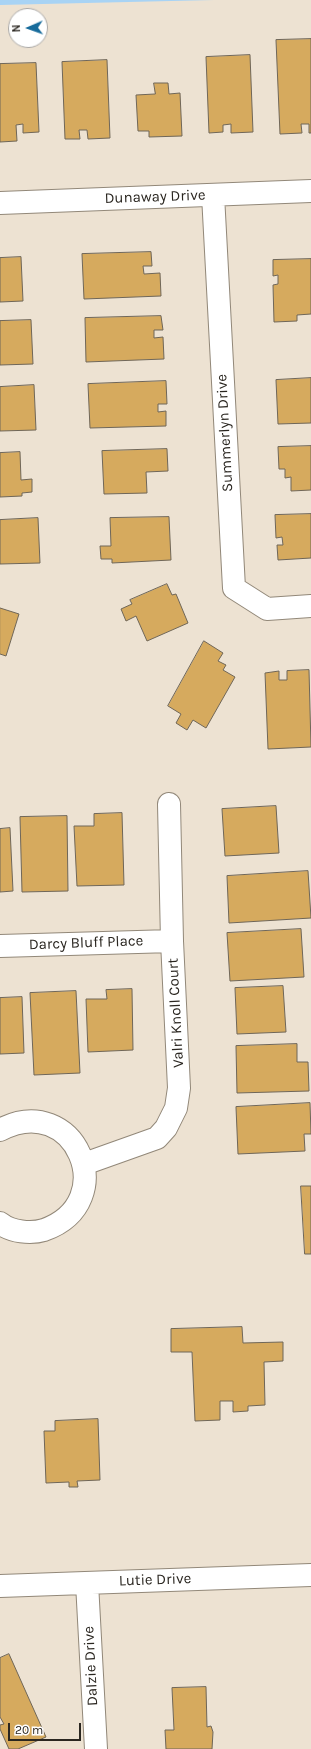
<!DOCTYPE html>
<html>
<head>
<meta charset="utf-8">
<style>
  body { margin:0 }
  #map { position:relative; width:311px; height:1749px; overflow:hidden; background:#ede2d2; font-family:Karla,sans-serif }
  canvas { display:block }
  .north { position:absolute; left:8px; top:8px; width:40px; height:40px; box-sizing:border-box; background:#fff; border:1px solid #aaa8a6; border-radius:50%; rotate:268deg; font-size:11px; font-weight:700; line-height:16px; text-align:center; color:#2a2620 }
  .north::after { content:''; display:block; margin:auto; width:14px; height:18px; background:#176b9b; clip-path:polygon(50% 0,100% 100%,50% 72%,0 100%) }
  .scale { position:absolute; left:8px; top:1723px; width:73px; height:18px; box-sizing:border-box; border:2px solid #2a2620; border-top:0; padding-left:5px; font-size:12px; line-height:14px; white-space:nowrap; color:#2a2620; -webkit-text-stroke:3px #fff; paint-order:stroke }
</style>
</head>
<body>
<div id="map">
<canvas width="311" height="1749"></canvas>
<div class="north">N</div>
<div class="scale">20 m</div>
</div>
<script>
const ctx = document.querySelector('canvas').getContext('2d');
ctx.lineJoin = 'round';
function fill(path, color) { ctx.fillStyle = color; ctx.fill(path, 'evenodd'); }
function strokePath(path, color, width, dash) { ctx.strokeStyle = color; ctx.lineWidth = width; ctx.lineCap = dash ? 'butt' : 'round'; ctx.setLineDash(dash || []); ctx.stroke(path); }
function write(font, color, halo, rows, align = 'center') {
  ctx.font = font + ' Karla,sans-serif'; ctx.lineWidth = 3.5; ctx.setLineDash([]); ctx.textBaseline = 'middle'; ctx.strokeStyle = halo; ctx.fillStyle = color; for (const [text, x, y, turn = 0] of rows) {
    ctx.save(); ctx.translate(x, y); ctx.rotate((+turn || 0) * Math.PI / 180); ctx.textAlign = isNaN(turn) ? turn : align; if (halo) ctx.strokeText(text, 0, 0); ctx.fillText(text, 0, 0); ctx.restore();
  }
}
fill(new Path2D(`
  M0 0H214L0 5Z`), '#a8d3f4');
const building = new Path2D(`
  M311 39V133H309V124H301L302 133 280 134 276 40Z
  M250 55 253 132 231 133V124L223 125V132L209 133 206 57Z
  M107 60 110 138 88 139 87 130H79L80 139H65L62 62Z
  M36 63 39 132 23 133V124L16 125 17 141 0 142V64Z
  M154 83H168L169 94 180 93 182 136 149 137V131H138L136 95 155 94Z
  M151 252 152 266H143L144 274 160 273 161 296 84 299 82 254Z
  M21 257 23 301 0 302V258Z
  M311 259V314L297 315V321L274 322 273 285 278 284V275L273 276V260Z
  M161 316 163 330H154V338L163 337 164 359 86 362 85 318Z
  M31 320 33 364 0 365V321Z
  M311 378V423L278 424 276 380Z
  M166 381 167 404H158V412L166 411V426L90 428 88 384Z
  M34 385 36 430 0 431V387Z
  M311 446V490L291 491V477L285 478V469H279L278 447Z
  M167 449 168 471 146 472 147 493 104 494 102 451Z
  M20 452 21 480 32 479V492L22 493V496L0 497V453Z
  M311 514V558L278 560 277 545H283L282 537 276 538 275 515Z
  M169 517 171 560 112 563V559H101L100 546H111L110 518Z
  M38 518 40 563 0 564V520Z
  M167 584 172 595 176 594 188 623 147 641 136 616 126 621 121 609 132 604 130 600Z
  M0 608 19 614 6 656 0 654Z
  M204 641 223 653 218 661 226 665 223 670 235 677 206 728 193 720 187 730 176 723 181 714 168 706Z
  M309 670 311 747 268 749 265 673 279 671V680H287V671Z
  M276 806 279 853 225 856 222 809Z
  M122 813 124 885 77 886 74 826H94V814Z
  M67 816 68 891 22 892 20 817Z
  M10 828 13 891 0 892V829Z
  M308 871 311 918 229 923 227 876Z
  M301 929 304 977 230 981 227 933Z
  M283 986 286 1032 237 1034 235 988Z
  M132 989 133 1050 88 1052 86 999H107L106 990Z
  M76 991 80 1073 34 1075 30 993Z
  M22 997 24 1053 0 1054V998Z
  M297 1044V1062H308L309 1091 237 1093 236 1046Z
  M310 1103 311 1134H304L305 1151 238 1154 236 1107Z
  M301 1186H311V1254H305Z
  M242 1327 243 1343 283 1342V1361L264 1362 265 1405 248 1406V1411L233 1412V1401H220V1420L195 1421 192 1352H171V1329Z
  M98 1419 100 1480 77 1481 78 1487H69V1482L46 1483 44 1431H55V1421Z
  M9 1654 46 1737 18 1749H9L0 1729V1725L4 1724 0 1717V1658Z
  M206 1687 207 1727 211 1726 213 1732 212 1749H166L165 1730H174L172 1688Z`);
fill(building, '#d6aa5e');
strokePath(building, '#6f6658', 1);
const minor = new Path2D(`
  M213 195 234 588 267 609 311 606
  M0 203 311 191
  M0 946 172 941
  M0 1130C75 1090 123 1202 44 1230 31 1234 11 1232 0 1223
  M84 1164 157 1138 166 1128 176 1108 179 1088 172 941 169 804
  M87 1583 96 1749
  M0 1586 311 1575`);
strokePath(minor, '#928879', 24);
strokePath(minor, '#fff', 22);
write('15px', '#2a2620', '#fff', [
  ["Dunaway Drive",155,197,-2],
  ["Summerlyn Drive",225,433,-93],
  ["Darcy Bluff Place",86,943,-2],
  ["Valri Knoll Court",176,1013,-93],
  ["Lutie Drive",155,1580,-2],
  ["Dalzie Drive",91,1666,-93]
]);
</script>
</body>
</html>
